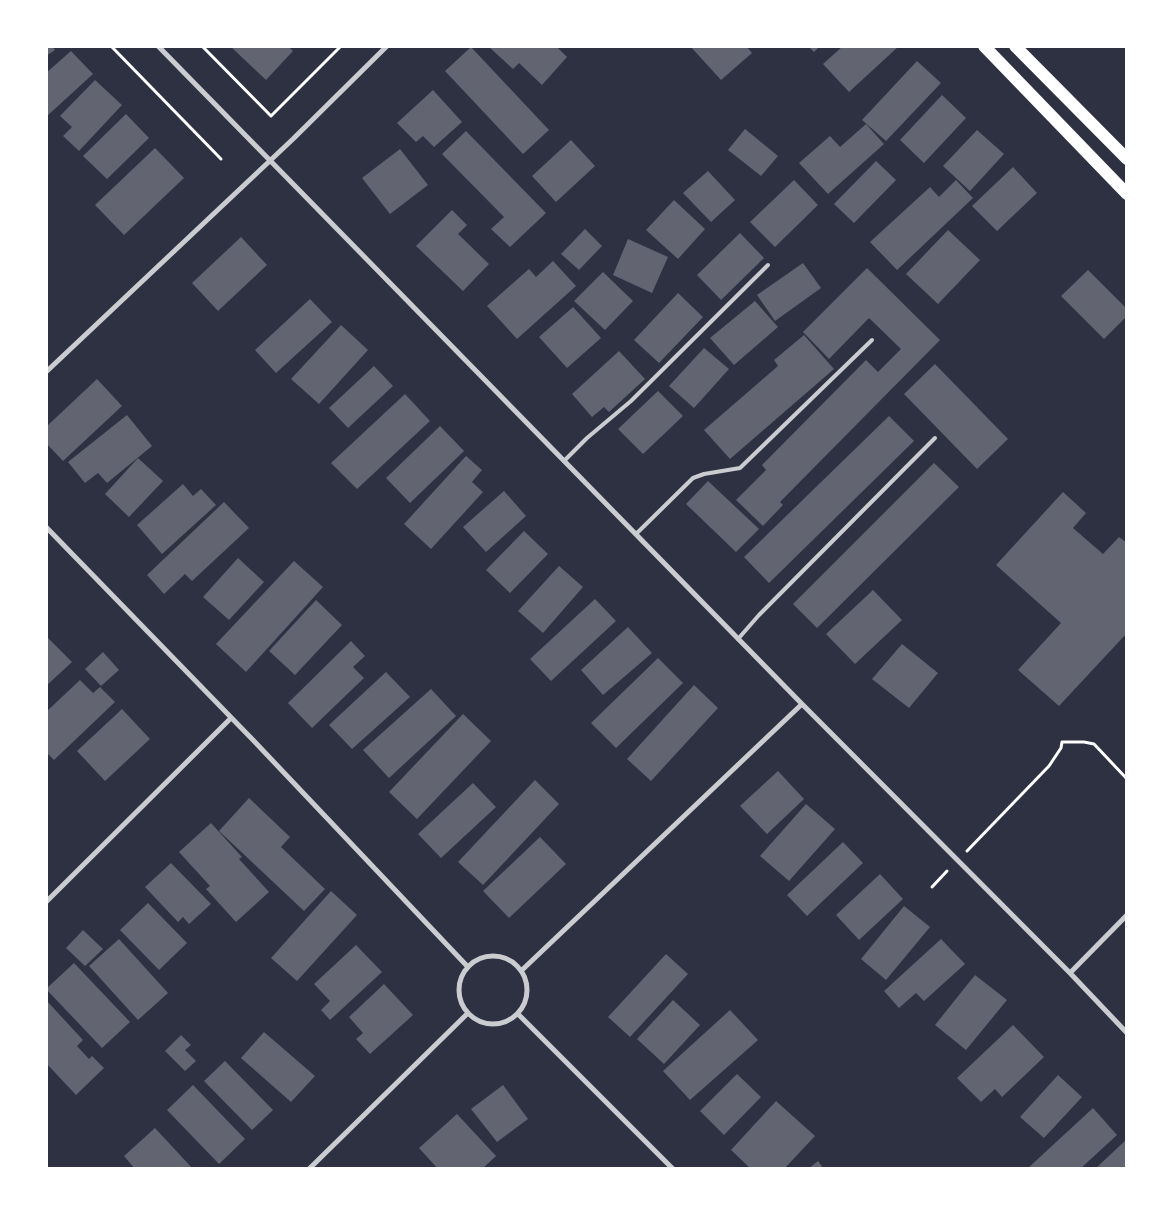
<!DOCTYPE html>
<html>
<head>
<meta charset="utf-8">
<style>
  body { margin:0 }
  #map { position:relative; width:1173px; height:1215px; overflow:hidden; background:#2d3142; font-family:Montserrat,sans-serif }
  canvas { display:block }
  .frame { position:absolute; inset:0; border:48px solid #fff; pointer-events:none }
</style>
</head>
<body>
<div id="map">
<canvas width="1173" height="1215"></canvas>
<div class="frame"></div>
</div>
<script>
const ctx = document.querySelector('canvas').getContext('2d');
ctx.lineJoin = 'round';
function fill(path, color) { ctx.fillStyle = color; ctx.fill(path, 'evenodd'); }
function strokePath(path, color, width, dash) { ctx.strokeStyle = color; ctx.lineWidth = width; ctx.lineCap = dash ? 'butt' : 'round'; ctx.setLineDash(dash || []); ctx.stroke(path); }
fill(new Path2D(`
  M46 46H52L55 50 46 56Z
  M230 46H288L293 51 266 80Z
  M488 46H556L567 57 542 85 519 63 513 69Z
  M690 46H746L752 53 721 80Z
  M808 46H820L814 52Z
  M843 46H899L849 92 823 64Z
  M471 47 549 130 523 154 445 71Z
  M71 51 93 74 46 117V73Z
  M917 61 941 83 886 141 862 120Z
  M95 80 122 105 79 151 63 136 72 127 60 116Z
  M433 90 462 122 434 147 423 136 416 142 397 123Z
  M942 95 966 118 924 163 900 140Z
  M126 114 149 138 107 179 83 156Z
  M866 124 884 144 828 194 799 163 830 136 840 147Z
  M745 129 778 156 761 176 728 150Z
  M977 130 1004 154 970 191 943 166Z
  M466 131 546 213 510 247 491 229 504 217 442 154Z
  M571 140 595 166 556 202 532 176Z
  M155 148 184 178 124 235 95 205Z
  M400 149 428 185 390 214 362 178Z
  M876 161 896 180 854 223 834 204Z
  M1013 167 1037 193 997 231 972 206Z
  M708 171 735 200 711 222 683 193Z
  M794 180 818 205 775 247 750 222Z
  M956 180 973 198 897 270 870 242 930 187 939 197Z
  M674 200 705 229 678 259 646 230Z
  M452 210 467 225 458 234 489 264 463 291 416 246Z
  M585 229 602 246 579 270 561 254Z
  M948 230 980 260 938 304 906 274Z
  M740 233 764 258 721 300 697 275Z
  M241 237 267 265 218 311 192 283Z
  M628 239 668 257 652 293 613 275Z
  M553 261 576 286 517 339 487 306 529 269 536 277Z
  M803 263 821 288 775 321 757 295Z
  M867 268 940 340 780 502 783 505 763 526 736 500 766 470 762 465 866 360 878 372 901 349 869 318 829 359 803 332Z
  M1088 270 1127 309V316L1104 339 1061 296Z
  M603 272 633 301 605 330 574 301Z
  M678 293 703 317 659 363 634 340Z
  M310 299 332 322 276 373 255 350Z
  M755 301 778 327 734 365 710 338Z
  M573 307 601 338 567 368 539 337Z
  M341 325 368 350 319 404 291 379Z
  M804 335 834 369 730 459 704 430 778 366 774 360Z
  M704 348 729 369 694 408 669 386Z
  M619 351 645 379 609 412 604 407 592 417 572 394Z
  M935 364 1008 439 977 469 904 394Z
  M374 366 393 386 348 428 329 408Z
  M97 379 122 406 63 461 46 443V427Z
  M658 391 683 416 643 454 618 429Z
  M405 394 430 421 357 489 331 463Z
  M127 415 152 446 107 483 98 473 85 483 68 462Z
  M889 416 914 441 769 583 744 557Z
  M440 426 464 451 410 503 386 478Z
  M466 456 482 470 472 482 483 492 431 549 404 524Z
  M138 458 163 481 129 517 105 494Z
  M934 463 959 487 817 628 793 604Z
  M708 481 759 529 736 552 686 504Z
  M183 484 193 496 201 489 216 505 162 554 137 525Z
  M504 491 526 516 486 552 463 527Z
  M1063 492 1086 513 1073 528 1103 554 1119 537 1127 543V633L1059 706 1018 670 1061 623 996 565Z
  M224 502 249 528 192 581 185 574 164 594 147 575Z
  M524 531 548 554 510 593 486 570Z
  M238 558 264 582 229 620 203 597Z
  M294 561 323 587 246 672 216 644Z
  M559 566 583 587 543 633 518 611Z
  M873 590 902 620 855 664 826 634Z
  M595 599 616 621 551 681 530 659Z
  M316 600 342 625 295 675 269 651Z
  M628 627 652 653 603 695 581 670Z
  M46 636 72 662 46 686Z
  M351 641 365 656 353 667 364 678 312 728 288 703Z
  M902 644 938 673 909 708 872 679Z
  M103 652 119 670 101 686 85 669Z
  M658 658 683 683 616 748 591 723Z
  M386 672 410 697 352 749 329 725Z
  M80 680 93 693 100 687 115 702 54 760 46 752V712Z
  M694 685 718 708 651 781 627 759Z
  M431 689 456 716 389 778 363 750Z
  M122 709 150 739 105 781 77 751Z
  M463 714 491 741 417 819 389 792Z
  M778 771 804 799 767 834 740 806Z
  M535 780 559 804 483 885 458 862Z
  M473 783 496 807 441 858 418 834Z
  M249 798 290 837 281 847 325 889 304 911 219 831Z
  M806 804 835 829 789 881 760 856Z
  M211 823 242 857 239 859 269 892 236 922 206 889 210 886 179 852Z
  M540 837 566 864 509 918 483 891Z
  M843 842 863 863 807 916 787 895Z
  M171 863 211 904 189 924 183 917 178 922 145 887Z
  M880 874 903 899 859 940 836 915Z
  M331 891 357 915 297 981 271 958Z
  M148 903 187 943 159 970 120 930Z
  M904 906 930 927 886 980 861 959Z
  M83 930 103 949 85 966 66 948Z
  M119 939 168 993 138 1020 89 966Z
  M941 939 965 964 924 1001 916 993 899 1008 884 991Z
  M356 945 382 972 330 1020 321 1010 330 1001 314 984Z
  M666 954 688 974 630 1037 608 1017Z
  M74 963 130 1022 102 1048 46 989Z
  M975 975 1007 1000 966 1050 935 1025Z
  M384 984 413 1015 370 1054 356 1039 363 1033 349 1017Z
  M46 1000 83 1040 77 1046 89 1059 92 1056 104 1068 76 1095 46 1063Z
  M673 1000 700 1025 664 1064 637 1039Z
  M730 1010 758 1040 690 1100 663 1071Z
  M1013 1025 1044 1057 1002 1097 995 1089 981 1102 957 1078Z
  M264 1032 315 1076 291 1102 241 1058Z
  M181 1035 191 1045 185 1050 196 1061 185 1071 165 1051Z
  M225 1061 273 1110 252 1130 204 1081Z
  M737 1074 761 1097 724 1135 700 1111Z
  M1058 1075 1082 1097 1044 1138 1020 1117Z
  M193 1085 245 1139 219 1164 167 1110Z
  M503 1085 528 1119 497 1142 471 1109Z
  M776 1101 815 1136 784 1169H751L731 1150Z
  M1093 1108 1117 1135 1080 1169H1027Z
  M457 1114 496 1156 482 1169H438L419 1148Z
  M155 1128 193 1169H135L124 1156Z
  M1127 1139V1169H1095Z
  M818 1161 824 1169H808Z`), '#626471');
strokePath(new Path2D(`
  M111 46 221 159
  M202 46 271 116 341 46
  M967 851 1049 766 1061 748 1062 742H1084L1094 744 1127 779
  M932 887 947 871`), '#fff', 3);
strokePath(new Path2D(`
  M564 461 587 438 631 401 768 265
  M636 534 693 478 704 474 740 468 872 340
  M738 639 759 615 935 438`), '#caccd0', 4);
strokePath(new Path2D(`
  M158 46 802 704 1070 973 1127 1033
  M46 372 293 139 387 46
  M46 527 253 740 468 967
  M46 902 231 718
  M459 990a34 34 0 1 1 68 0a34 34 0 1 1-68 0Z
  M521 971 802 704
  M1070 973 1127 915
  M518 1014 673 1169
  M309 1169 468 1013`), '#caccd0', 5);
strokePath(new Path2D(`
  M984 46 1127 194
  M1015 46 1127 159`), '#fff', 12);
</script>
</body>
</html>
